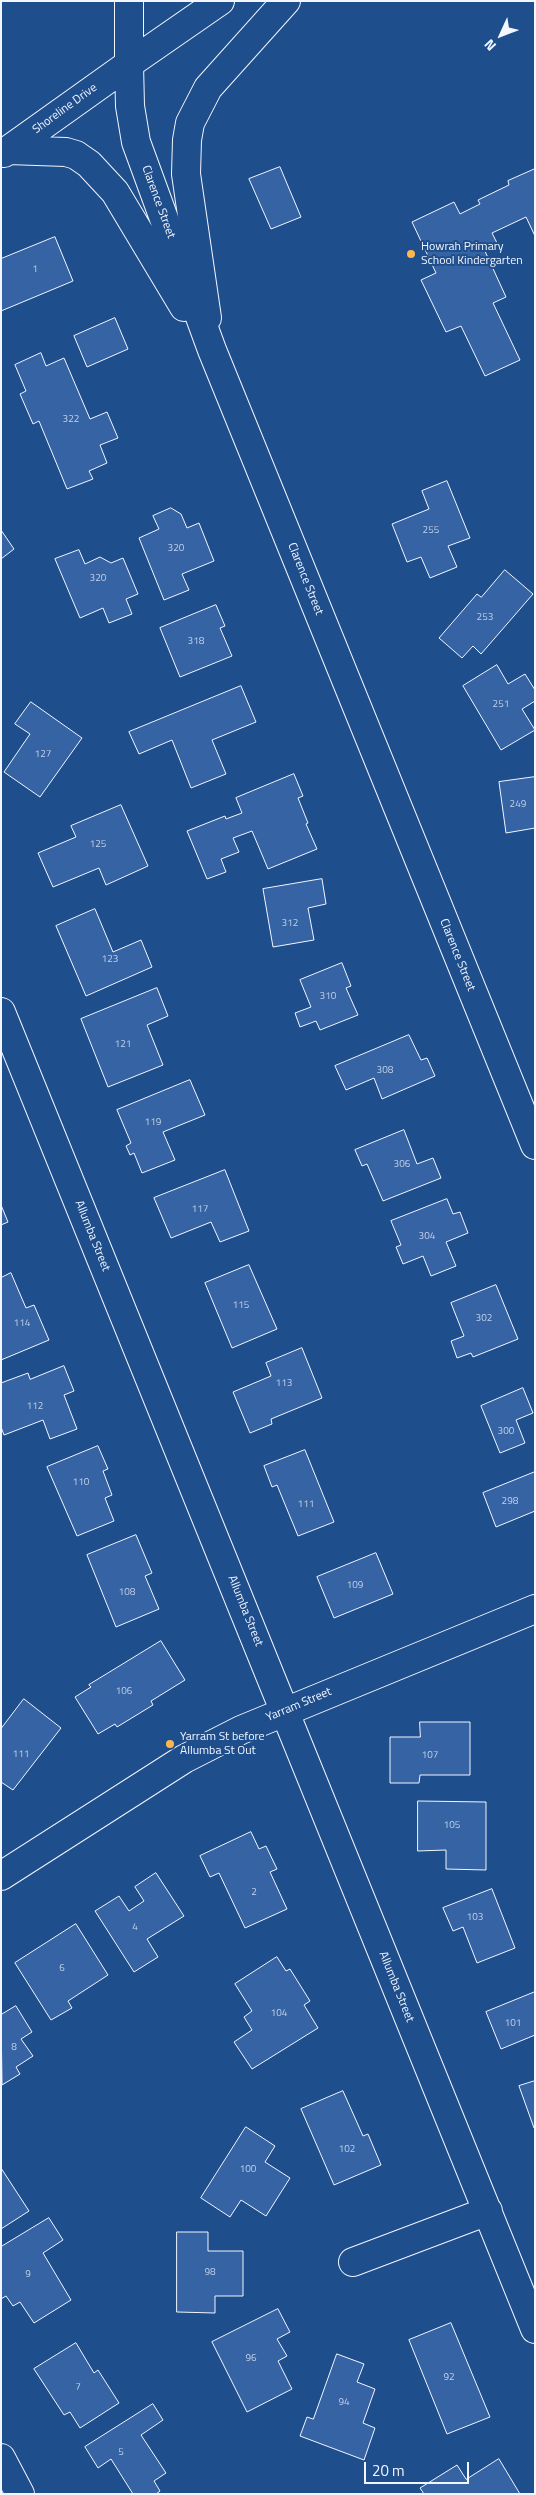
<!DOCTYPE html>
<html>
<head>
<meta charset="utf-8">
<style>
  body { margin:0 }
  #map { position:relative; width:536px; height:2495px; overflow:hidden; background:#1f4e8c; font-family:"Titillium Web",sans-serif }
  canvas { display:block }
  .frame { position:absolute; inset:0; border:2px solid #f2f6ff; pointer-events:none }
  .north { position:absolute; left:476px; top:10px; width:50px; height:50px; -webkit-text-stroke:4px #1f4e8c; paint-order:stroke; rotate:227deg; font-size:14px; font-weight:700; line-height:20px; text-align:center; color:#f2f6ff }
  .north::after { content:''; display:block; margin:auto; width:18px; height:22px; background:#f2f6ff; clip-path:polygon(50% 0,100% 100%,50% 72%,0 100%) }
  .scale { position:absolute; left:364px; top:2462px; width:105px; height:22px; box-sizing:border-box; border:2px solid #f2f6ff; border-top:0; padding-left:6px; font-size:15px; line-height:18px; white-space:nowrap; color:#f2f6ff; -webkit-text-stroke:4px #1f4e8c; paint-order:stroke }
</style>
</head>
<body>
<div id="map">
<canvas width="536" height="2495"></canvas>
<div class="frame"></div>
<div class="north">N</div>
<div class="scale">20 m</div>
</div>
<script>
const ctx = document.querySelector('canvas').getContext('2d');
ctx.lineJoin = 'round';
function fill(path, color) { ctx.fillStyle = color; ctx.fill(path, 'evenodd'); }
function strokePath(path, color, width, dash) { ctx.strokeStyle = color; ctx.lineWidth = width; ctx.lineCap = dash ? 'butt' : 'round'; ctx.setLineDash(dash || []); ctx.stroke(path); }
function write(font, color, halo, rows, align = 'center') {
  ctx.font = font + ' "Titillium Web",sans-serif'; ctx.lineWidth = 4; ctx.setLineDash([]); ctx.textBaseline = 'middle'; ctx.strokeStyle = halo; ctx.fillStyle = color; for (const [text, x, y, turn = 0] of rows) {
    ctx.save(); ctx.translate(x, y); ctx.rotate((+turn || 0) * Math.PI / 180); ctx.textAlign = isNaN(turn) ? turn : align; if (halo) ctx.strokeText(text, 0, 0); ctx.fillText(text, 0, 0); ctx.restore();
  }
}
const building = new Path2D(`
  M280 167 301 217 271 229 249 179Z
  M535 169V236L526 217 492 233 497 243 484 249 506 297 493 303 520 360 485 376 461 326 446 332 421 280 436 273 412 222 454 202 460 214 480 204 478 200 509 185 508 181Z
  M55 237 73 281 1 311V259Z
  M115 318 128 349 87 367 74 336Z
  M41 353 46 366 64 358 90 419 107 412 118 438 100 445 107 463 89 471 93 479 67 489 39 421 33 424 20 394 26 391 15 365Z
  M447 481 470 538 448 546 457 567 430 578 421 557 407 562 392 524 429 509 422 491Z
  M171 508 181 514 187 528 199 523 214 561 182 574 189 590 164 600 139 538 159 529 153 516Z
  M1 530 14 549 1 559Z
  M79 550 85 564 100 557 111 563 123 558 138 594 126 599 132 614 109 623 103 608 80 618 55 559Z
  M505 570 533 594 481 654 473 646 462 658 439 638 477 594 481 597Z
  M216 605 225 626 220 628 232 656 180 677 160 628Z
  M497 665 508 684 525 674 535 690V701L522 709 535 730 501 750 463 686Z
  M241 686 256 722 212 740 226 774 191 788 172 740 139 754 129 732Z
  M31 702 82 738 40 797 4 772 30 734 15 724Z
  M294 774 303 796 298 798 308 823 306 824 317 849 268 869 252 831 233 838 239 852 221 859 226 872 207 879 187 831 225 816 226 819 242 813 236 798Z
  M535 777V828L506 833 499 782Z
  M121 805 148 866 106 885 99 868 53 887 38 853 76 837 71 826Z
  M322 879 326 904 308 908 314 940 273 947 263 889Z
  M95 909 113 952 141 940 152 967 86 996 56 926Z
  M342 963 351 986 346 988 358 1015 320 1030 316 1021 300 1027 295 1013 311 1007 300 980Z
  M157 988 168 1016 147 1025 163 1065 108 1087 81 1019Z
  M409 1035 421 1060 427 1058 435 1076 382 1099 374 1078 346 1090 335 1066Z
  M190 1080 205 1115 163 1132 175 1160 142 1173 134 1153 130 1155 126 1146 131 1143 117 1110Z
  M404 1130 417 1164 433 1158 441 1178 383 1201 367 1164 362 1166 355 1150Z
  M225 1170 249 1231 220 1242 211 1222 171 1238 154 1198Z
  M447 1199 453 1214 460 1212 468 1233 446 1242 456 1266 431 1276 423 1256 403 1264 396 1247 401 1245 391 1221Z
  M1 1205 8 1222 1 1225Z
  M249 1265 277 1329 232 1348 205 1283Z
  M11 1273 26 1308 34 1305 49 1340 1 1360V1278Z
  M496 1285 518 1339 473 1357 471 1353 457 1358 451 1341 464 1336 451 1303Z
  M302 1348 322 1398 271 1419 272 1424 250 1433 233 1392 271 1376 266 1363Z
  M64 1366 74 1391 64 1395 77 1429 50 1439 43 1420 4 1435 1 1427V1383L28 1373 30 1379Z
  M523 1388 533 1413 516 1420 525 1443 500 1453 481 1406Z
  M98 1446 108 1469 103 1471 112 1495 105 1498 114 1521 77 1536 47 1467Z
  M305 1450 334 1522 298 1536 277 1485 272 1487 264 1466Z
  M535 1472V1511L496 1527 483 1493Z
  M136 1535 152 1573 145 1576 159 1609 116 1627 87 1555Z
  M376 1553 393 1594 334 1618 317 1577Z
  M161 1641 185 1680 151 1701 153 1705 117 1727 115 1724 98 1734 75 1697 91 1687 89 1685Z
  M24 1699 61 1728 13 1790 1 1782V1729Z
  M420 1722H470V1775H420L419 1783H390V1737H420Z
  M418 1801 486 1802V1870L446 1869V1850L418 1851Z
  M251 1832 259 1849 266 1846 277 1869 270 1872 287 1909 245 1928 219 1873 210 1877 200 1856Z
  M156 1873 184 1916 147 1939 158 1957 134 1972 95 1911 119 1896 129 1911 144 1901 135 1887Z
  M492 1889 515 1948 477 1963 463 1927 453 1931 443 1908Z
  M76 1924 108 1975 68 2001 72 2008 51 2020 15 1963Z
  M277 1957 286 1971 290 1969 310 2001 304 2005 318 2028 252 2069 234 2042 252 2030 244 2017 252 2011 235 1984Z
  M535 1992V2035L501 2049 486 2012Z
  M16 2006 32 2032 21 2039 33 2056 16 2067 20 2074 2 2085 1 2015Z
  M535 2081V2127L534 2128 519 2086Z
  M343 2091 363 2136 368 2134 381 2165 334 2185 301 2109Z
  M246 2127 275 2146 265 2162 290 2178 266 2216 241 2200 230 2217 201 2198Z
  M1 2168 29 2211 1 2229Z
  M49 2218 63 2240 43 2253 71 2300 34 2323 20 2302 13 2306 6 2296 1 2299V2247Z
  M177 2232H208V2251H243V2296H215V2313L177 2312Z
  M278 2309 290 2332 277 2339 287 2356 278 2361 292 2389 247 2412 212 2342Z
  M451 2323 490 2417 447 2434 409 2340Z
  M76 2343 94 2373 98 2370 119 2403 80 2428 70 2412 64 2415 34 2369Z
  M337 2354 364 2364 357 2382 375 2389 363 2423 375 2428 364 2460 300 2436 307 2417 313 2419Z
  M153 2404 163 2420 141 2435 166 2473 154 2481 160 2491 156 2494H133L111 2459 98 2468 85 2447Z
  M499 2459 520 2494H424L420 2488 457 2465 466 2479Z`);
fill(building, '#3563a3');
strokePath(building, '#f2f6ff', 1);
const minor = new Path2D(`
  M129 1V64
  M129 64 220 1
  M207 318 186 174 187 140 190 123 208 88 286 1
  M1 1012 535 2329
  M1 1876 184 1759 241 1730 535 1609
  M353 2262 488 2211
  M1 2458 20 2494`);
const major = new Path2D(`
  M129 64 130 106 136 142 212 350 535 1145
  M8 150 66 152 76 155 89 164 115 192 184 307
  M4 153 129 64`);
strokePath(minor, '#f2f6ff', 30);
strokePath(major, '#f2f6ff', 30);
strokePath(minor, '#1f4e8c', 28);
strokePath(major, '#1f4e8c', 28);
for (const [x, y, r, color] of [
  [411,254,5,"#ffb74d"],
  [170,1744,5,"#ffb74d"]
]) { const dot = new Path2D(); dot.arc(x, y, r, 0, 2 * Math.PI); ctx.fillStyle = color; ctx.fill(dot); strokePath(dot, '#1f4e8c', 2); }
write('10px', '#c3d1e8', null, [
  ["1",35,270],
  ["322",71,420],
  ["255",431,531],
  ["320",176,549],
  ["320",98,579],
  ["253",485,618],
  ["318",196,642],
  ["251",501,705],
  ["127",43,755],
  ["249",518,805],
  ["125",98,845],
  ["312",290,924],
  ["123",110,960],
  ["310",328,997],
  ["121",123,1045],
  ["308",385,1071],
  ["119",153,1123],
  ["306",402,1165],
  ["117",200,1210],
  ["304",427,1237],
  ["115",241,1306],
  ["302",484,1319],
  ["114",22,1324],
  ["113",284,1384],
  ["112",35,1407],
  ["300",506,1432],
  ["110",81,1483],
  ["298",510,1502],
  ["111",306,1505],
  ["109",355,1586],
  ["108",127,1593],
  ["106",124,1692],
  ["111",21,1755],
  ["107",430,1756],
  ["105",452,1826],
  ["2",254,1893],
  ["103",475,1918],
  ["4",135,1928],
  ["6",62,1969],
  ["104",279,2014],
  ["101",513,2024],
  ["8",14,2048],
  ["102",347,2150],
  ["100",248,2170],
  ["98",210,2273],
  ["9",28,2275],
  ["96",251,2359],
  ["92",449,2378],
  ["7",78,2388],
  ["94",344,2403],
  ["5",121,2453]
]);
write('12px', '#f2f6ff', '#1f4e8c', [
  ["Shoreline Drive",65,109,-36],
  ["Clarence Street",158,202,70],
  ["Clarence Street",305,579,68],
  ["Clarence Street",457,955,68],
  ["Allumba Street",92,1236,68],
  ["Allumba Street",245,1611,68],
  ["Yarram Street",299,1705,-23],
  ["Allumba Street",396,1987,68]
]);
write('12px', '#f2f6ff', '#1f4e8c', [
  ["Howrah Primary",421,247],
  ["School Kindergarten",421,261],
  ["Yarram St before",180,1737],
  ["Allumba St Out",180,1751]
], 'left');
</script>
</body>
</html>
